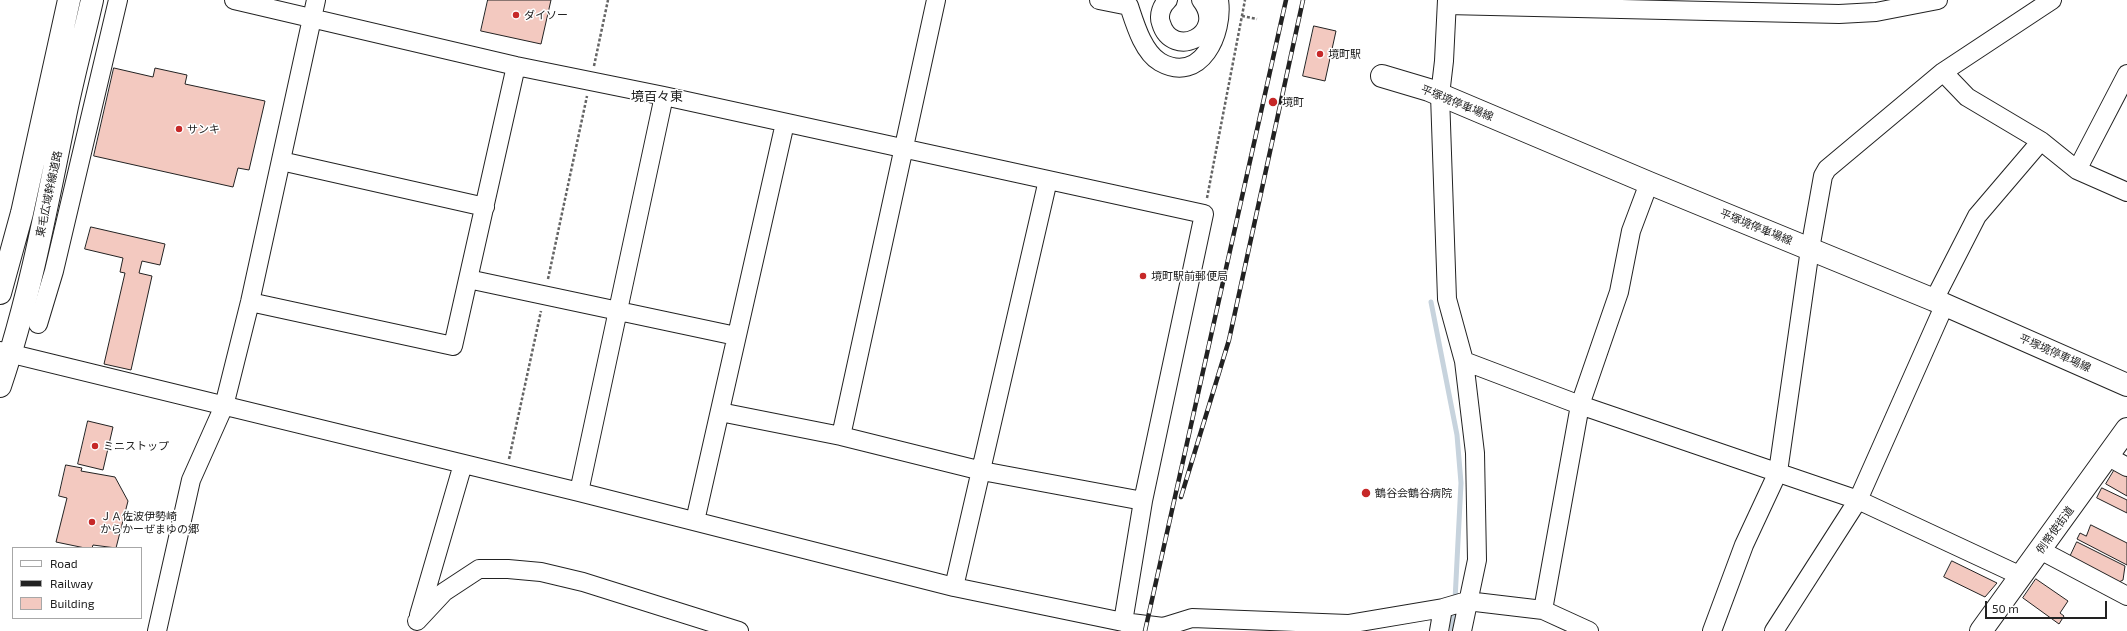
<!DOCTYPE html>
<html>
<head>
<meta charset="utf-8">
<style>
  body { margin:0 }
  #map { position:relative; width:2127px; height:631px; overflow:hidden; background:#fff; font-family:"Exo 2",sans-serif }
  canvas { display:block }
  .legend { position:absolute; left:12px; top:547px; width:130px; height:72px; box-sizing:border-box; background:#fff; border:1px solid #a7a7a7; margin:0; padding:5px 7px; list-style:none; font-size:12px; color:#222 }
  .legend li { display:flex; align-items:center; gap:8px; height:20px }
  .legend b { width:20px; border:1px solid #a7a7a7 }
  .scale { position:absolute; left:1985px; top:601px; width:122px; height:18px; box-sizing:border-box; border:2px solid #222; border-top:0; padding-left:5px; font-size:12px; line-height:14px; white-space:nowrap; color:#222; -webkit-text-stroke:3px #fff; paint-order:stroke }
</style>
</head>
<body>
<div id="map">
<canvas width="2127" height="631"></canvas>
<ul class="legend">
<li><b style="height:5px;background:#fff"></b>Road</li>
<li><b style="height:5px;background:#222"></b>Railway</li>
<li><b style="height:11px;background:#f3c9c0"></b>Building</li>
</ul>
<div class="scale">50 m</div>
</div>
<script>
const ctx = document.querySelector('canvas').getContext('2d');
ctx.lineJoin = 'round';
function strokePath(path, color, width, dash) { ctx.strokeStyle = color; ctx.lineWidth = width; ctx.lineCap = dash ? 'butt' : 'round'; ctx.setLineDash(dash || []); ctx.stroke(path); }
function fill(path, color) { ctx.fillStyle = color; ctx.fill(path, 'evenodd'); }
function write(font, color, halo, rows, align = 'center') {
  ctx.font = font + ' "Exo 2","Noto Sans JP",sans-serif'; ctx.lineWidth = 3; ctx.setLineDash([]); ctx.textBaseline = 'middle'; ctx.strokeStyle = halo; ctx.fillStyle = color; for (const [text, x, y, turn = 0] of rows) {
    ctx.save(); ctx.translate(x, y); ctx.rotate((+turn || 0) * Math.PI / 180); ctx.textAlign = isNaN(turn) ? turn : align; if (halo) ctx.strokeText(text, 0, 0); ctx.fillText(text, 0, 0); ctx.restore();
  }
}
strokePath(new Path2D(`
  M1431 302 1457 435 1461 483 1455 600
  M1452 631 1454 608`), '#c7d3dd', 5);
const building = new Path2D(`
  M488 0H551L541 44 481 31Z
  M1314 26 1336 31 1325 81 1303 76Z
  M114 68 153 77 155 68 187 75 185 84 265 101 249 170 238 168 233 187 94 156Z
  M91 227 165 244 160 265 142 261 139 273 152 276 131 370 104 364 125 273 120 272 123 258 85 249Z
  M88 421 113 427 103 470 78 464Z
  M66 465 82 468 81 471 115 477 128 501 116 548 93 545 92 548H85L56 542 67 498 59 496Z
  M2115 469 2127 476V496L2106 484Z
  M2102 488 2127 500V513L2097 498Z
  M2091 525 2127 543V565L2077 539 2080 533 2086 536Z
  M2077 542 2125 566 2123 580 2117 583 2069 559Z
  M1952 561 1997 583 1985 597 1944 577Z
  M2036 579 2068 601 2060 613 2064 616 2059 624 2023 598Z`);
fill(building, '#f3c9c0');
strokePath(building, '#222', 1);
const minor = new Path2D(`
  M234 0 516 66 664 96 1204 214 1143 501 1123 622
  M1099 0 1129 6
  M1168 0C1162 5 1158 15 1161 23 1172 61 1228 34 1201 0
  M1447 0 1444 61 1440 95 1447 299 1464 361 1475 453 1477 560 1462 631
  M1447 5 1839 14 1876 12 1938 0
  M1129 6C1135 24 1143 52 1160 62 1201 85 1224 33 1219 0
  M1943 72 1967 97 2041 141 2077 170 2127 192
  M281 161 485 207
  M2077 170 2127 74
  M468 279 736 336
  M1934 300 1977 216 2041 141
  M250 302 453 346 516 66
  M38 324 54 271 118 0
  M0 351 579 492 954 587 1123 622 1163 627 1192 618 1348 624 1443 608 1467 601 1543 610 1589 631
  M1464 361 1580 405 1858 500 2021 576
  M720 412 841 436 982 471 1143 501
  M841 436 936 0
  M2107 456 2127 467
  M579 492 664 96
  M695 521 785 123
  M2040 550 2127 596
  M954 587 1048 180
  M1543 610 1580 405 1619 292 1631 231 1649 183
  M419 615 463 464
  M417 621 444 592 479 569H508L541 572 583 582 739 631
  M157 631 191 480 224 406 250 302 316 0
  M1439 631 1443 608
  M1712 631 1744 545 1778 472 1810 249 1823 176 1827 169 1943 72 2052 0
  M1774 631 1858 500 1945 304`);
const major = new Path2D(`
  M1382 76 1429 90 1649 183 1934 300 2127 385
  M1981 631 2127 429`);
const highway = new Path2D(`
  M0 293 22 213 69 0
  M0 386C29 300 46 210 64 121 72 80 83 40 92 0`);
strokePath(minor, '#222', 20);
strokePath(major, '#222', 24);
strokePath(highway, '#222', 24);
strokePath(new Path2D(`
  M1242 16 1257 19
  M594 66 608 0
  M1207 198 1245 0
  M548 279 587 96
  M509 459 541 311`), '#646464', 2.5, [3, 2]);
strokePath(minor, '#fff', 18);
strokePath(major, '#fff', 22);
strokePath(highway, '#fff', 22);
const rail = new Path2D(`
  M1181 497 1229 340 1303 0
  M1145 631 1286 0`);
strokePath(rail, '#222', 4.5);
strokePath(rail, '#fff', 3, [9]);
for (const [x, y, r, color] of [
  [516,15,4,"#c62828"],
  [1320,54,4,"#c62828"],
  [1273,102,5,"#c62828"],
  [179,129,4,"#c62828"],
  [1143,276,4,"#c62828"],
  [95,446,4,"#c62828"],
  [1366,493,5,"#c62828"],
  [92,522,4,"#c62828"]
]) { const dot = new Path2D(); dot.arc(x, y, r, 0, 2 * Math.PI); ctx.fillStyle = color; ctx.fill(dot); strokePath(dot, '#fff', 1.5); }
write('11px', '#222', '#fff', [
  ["ダイソー",524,15],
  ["境町駅",1328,54],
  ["境町",1282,102],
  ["サンキ",187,129],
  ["境町駅前郵便局",1151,276],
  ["ミニストップ",103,446],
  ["鶴谷会鶴谷病院",1375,493],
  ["ＪＡ佐波伊勢崎",100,516],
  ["からかーぜまゆの郷",100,529]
], 'left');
write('11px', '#222', '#fff', [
  ["平塚境停車場線",1457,103,22],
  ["東毛広域幹線道路",49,194,-78],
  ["平塚境停車場線",1756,227,22],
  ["平塚境停車場線",2055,353,24],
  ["例幣使街道",2055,530,-54]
]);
write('13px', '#222', '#fff', [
  ["境百々東",657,97]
]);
</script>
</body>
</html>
